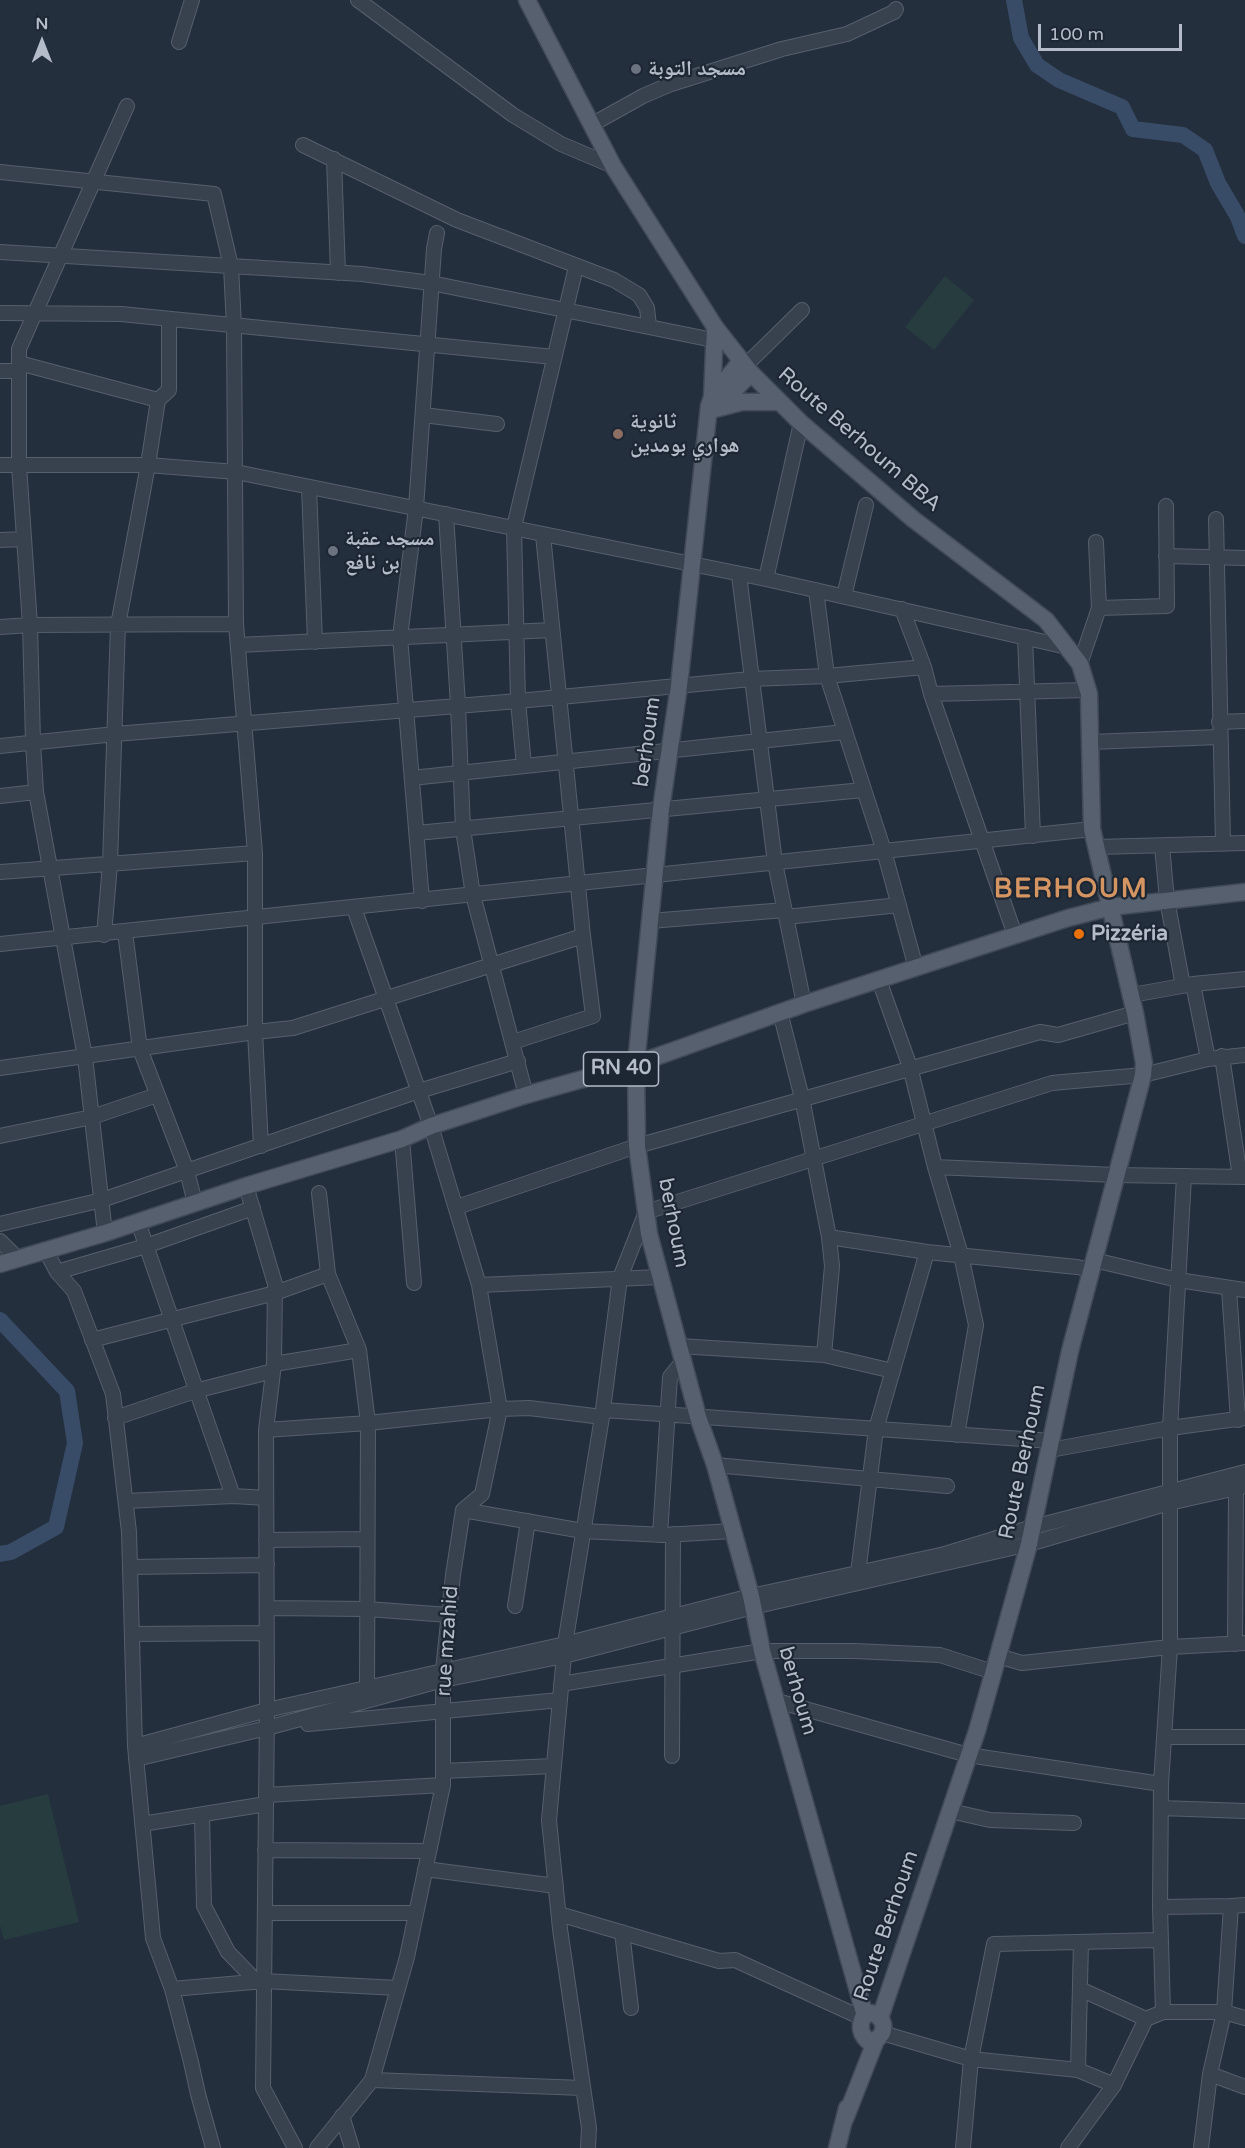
<!DOCTYPE html>
<html>
<head>
<meta charset="utf-8">
<style>
  body { margin:0 }
  #map { position:relative; width:1245px; height:2148px; overflow:hidden; background:#242f3e; font-family:"Varela Round",sans-serif }
  canvas { display:block }
  .north { position:absolute; left:12px; top:12px; width:60px; height:60px; -webkit-text-stroke:4px #1d2633; paint-order:stroke; rotate:0deg; font-size:16px; font-weight:700; line-height:24px; text-align:center; color:#b4bcc9 }
  .north::after { content:''; display:block; margin:auto; width:21px; height:27px; background:#b4bcc9; clip-path:polygon(50% 0,100% 100%,50% 72%,0 100%) }
  .scale { position:absolute; left:1038px; top:24px; width:144px; height:27px; box-sizing:border-box; border:3px solid #b4bcc9; border-top:0; padding-left:8px; font-size:18px; line-height:21px; white-space:nowrap; color:#b4bcc9; -webkit-text-stroke:4px #1d2633; paint-order:stroke }
</style>
</head>
<body>
<div id="map">
<canvas width="1245" height="2148"></canvas>
<div class="north">N</div>
<div class="scale">100 m</div>
</div>
<script>
const ctx = document.querySelector('canvas').getContext('2d');
ctx.lineJoin = 'round';
function fill(path, color) { ctx.fillStyle = color; ctx.fill(path, 'evenodd'); }
function strokePath(path, color, width, dash) { ctx.strokeStyle = color; ctx.lineWidth = width; ctx.lineCap = dash ? 'butt' : 'round'; ctx.setLineDash(dash || []); ctx.stroke(path); }
function write(font, color, halo, rows, align = 'center') {
  ctx.font = font + ' "Varela Round","Noto Naskh Arabic",sans-serif'; ctx.lineWidth = 4.5; ctx.setLineDash([]); ctx.textBaseline = 'middle'; ctx.strokeStyle = halo; ctx.fillStyle = color; for (const [text, x, y, turn = 0] of rows) {
    ctx.save(); ctx.translate(x, y); ctx.rotate((+turn || 0) * Math.PI / 180); ctx.textAlign = isNaN(turn) ? turn : align; if (halo) ctx.strokeText(text, 0, 0); ctx.fillText(text, 0, 0); ctx.restore();
  }
}
fill(new Path2D(`
  M945 276 974 300 934 350 905 327Z
  M48 1794 79 1922 4 1940 0 1925V1806Z`), '#263c3f');
strokePath(new Path2D(`
  M1014 0 1021 38 1037 65 1059 80 1122 107 1133 129 1183 135 1205 150 1218 183 1238 217 1245 236
  M0 1320 67 1391 75 1443 56 1527 11 1552 0 1554`), '#394c67', 16);
const minor = new Path2D(`
  M358 0 513 115 561 144 613 166
  M179 42 192 0
  M591 125 643 96 671 84 782 49 847 34 894 12 896 9
  M303 145 457 220 614 280 639 295 647 308 649 326
  M334 159 338 273
  M0 172 214 194 231 266 234 326 236 624 255 853V1032L261 1146
  M0 252 362 274 431 283 723 342
  M0 313 121 314 554 357
  M19 363 158 400
  M745 366 802 310
  M0 371H19
  M423 415 497 424
  M0 465H148L236 472 766 579 1067 647
  M309 487 315 642
  M446 514 458 705 463 829 473 895 526 1095
  M1216 519 1223 843
  M0 540 24 539
  M1096 542 1099 608
  M1166 556 1245 558
  M739 575 775 863 804 1004
  M766 579 801 423
  M816 590 827 676 884 851 916 968
  M844 596 866 505
  M902 609 924 667 931 694 1015 935
  M0 627 30 625 236 624
  M1025 637 1033 836
  M238 645 552 630
  M1080 664 1099 608 1167 606 1166 506
  M931 694 1088 690
  M1219 722 1245 721
  M1090 742 1219 737
  M0 746 115 734 518 701 751 679 827 676 924 667
  M524 766 518 701 514 527 576 267
  M412 778 844 732
  M0 796 36 792
  M417 833 863 790
  M1162 846 1167 900 1183 986
  M1096 847 1245 843
  M0 872 255 853
  M422 901 400 637 416 508 434 249 437 233
  M786 917 899 905
  M650 921 785 910
  M125 932 140 1049 187 1171 195 1203
  M104 935 110 864 118 625 148 465 158 400 169 390V319
  M0 944 1092 829
  M879 980 910 1067 935 1167 961 1255 976 1325 957 1435
  M1193 984 1208 1059
  M1132 995 1193 984 1245 979
  M780 1012 802 1098 829 1237 927 1252 1077 1267 1091 1270
  M513 1042 593 1016 583 936 543 535
  M1222 1056 1240 1177
  M0 1068 255 1032 293 1028 583 936
  M0 1136 92 1117 157 1095
  M402 1139 414 1283
  M935 1167 1115 1175 1245 1177
  M1184 1176 1170 1428V1647L1161 1784 1160 1907 1163 2012H1224L1245 2018
  M246 1186 275 1284 274 1364 266 1430 267 1710 263 2088 295 2148
  M319 1193 328 1274 359 1350 368 1423 367 1687
  M457 1207 637 1146 1040 1032 1058 1035 1135 1013
  M138 1222 233 1496
  M0 1224 102 1200 419 1091 518 1061
  M105 1233 85 1057 36 792 33 742 30 625 19 465V349L127 106
  M0 1241 17 1258
  M46 1251 57 1272 74 1291 113 1394 129 1532 135 1746 153 1938 172 1989 191 2062 198 2094 213 2148
  M1094 1260 1178 1280 1245 1290
  M57 1272 146 1246 253 1208
  M479 1285 660 1277
  M1229 1289 1238 1420
  M92 1340 275 1293 328 1274
  M679 1346 824 1355 893 1371
  M824 1355 832 1266 829 1237
  M274 1364 359 1350
  M603 1410 1052 1441
  M115 1418 195 1391 273 1371
  M266 1430 368 1423 500 1409 529 1408 602 1417
  M1050 1450 1170 1428 1245 1418
  M715 1465 947 1486
  M126 1501 233 1496 266 1498
  M463 1510 583 1531 664 1535 733 1531
  M660 1535 670 1377 683 1361
  M266 1540 367 1539
  M130 1567 267 1565
  M857 1581 876 1429 927 1252
  M515 1606 528 1521
  M267 1608 367 1609 449 1615
  M132 1634 267 1633
  M1235 1644 1236 1488
  M998 1656 1022 1663 1170 1647 1245 1643
  M561 1684 762 1651H855L940 1655 993 1672
  M777 1701 968 1755 1161 1784
  M308 1724 560 1700
  M1165 1737H1245
  M135 1746 267 1710 565 1644 751 1596 945 1554 1033 1527 1245 1472
  M672 1756 673 1534
  M136 1759 267 1728 443 1680 564 1656 753 1607 1029 1544 1169 1503 1245 1486
  M443 1771 553 1766
  M266 1795 443 1785
  M1161 1808 1245 1811
  M950 1811 990 1820 1074 1823
  M202 1815 204 1906 228 1952 257 1982
  M142 1824 266 1804
  M265 1850 429 1851
  M425 1869 556 1886
  M1160 1907 1231 1906
  M265 1913H416
  M559 1914 719 1961 735 1960 862 2018
  M622 1932 631 2008
  M172 1989 264 1981 398 1988
  M1080 1989 1146 2019
  M882 2033 971 2059 1078 2070 1114 2085
  M1078 2070 1081 1942
  M1210 2074 1245 2087
  M372 2080 583 2088
  M342 2116 352 2148
  M317 2148 372 2080 407 1957 443 1785V1670L453 1575 463 1510 482 1494 500 1409 479 1285 431 1126 354 908
  M588 2148 589 2128 560 1929 549 1820 565 1644 602 1417 620 1278 646 1212 1052 1083 1143 1075 1208 1059 1245 1055
  M963 2148 971 2059 994 1944 1160 1940
  M1068 2148 1114 2085 1146 2019 1163 2012
  M1201 2148 1210 2074 1224 2012 1231 1906 1245 1905`);
const major = new Path2D(`
  M527 0 613 166 715 327 751 373 801 423 913 519 1046 620 1080 664 1089 694 1092 829 1135 1013 1144 1063 1143 1075 1070 1351 1029 1544 998 1656 977 1731 880 2018
  M741 361 712 397 709 406 679 686 661 809 650 921 636 1064 637 1146 649 1234 698 1417 715 1465 751 1596 762 1651 865 2016
  M712 397 715 327
  M718 407 751 373
  M715 409 742 402H779
  M0 1264 105 1233 246 1186 402 1139 431 1126 526 1095 636 1064 804 1004 1068 918 1111 907 1245 892
  M845 2119 876 2040C898 2023 864 1999 861 2024 860 2032 863 2036 868 2041L876 2040
  M837 2148 847 2108`);
strokePath(minor, '#565f6c', 16);
strokePath(major, '#414a57', 19);
strokePath(minor, '#38414e', 14);
strokePath(major, '#56606e', 16);
for (const [x, y, r, color] of [
  [636,69,6,"#6b7280"],
  [618,434,6,"#8d6e63"],
  [333,551,6,"#6b7280"],
  [1079,934,6,"#e8710a"]
]) { const dot = new Path2D(); dot.arc(x, y, r, 0, 2 * Math.PI); ctx.fillStyle = color; ctx.fill(dot); strokePath(dot, '#1d2633', 2); }
for (const [x, y, w] of [
  [621,1069,75]
]) { const box = new Path2D(); box.roundRect(x - w / 2, y - 17, w, 34, 4.5); ctx.fillStyle = '#1d2633'; ctx.fill(box); strokePath(box, '#b4bcc9', 1.5); }
write('bold 20px', '#b4bcc9', null, [
  ["RN 40",621,1069]
]);
write('bold 21px', '#b4bcc9', '#1d2633', [
  ["مسجد التوبة",648,69],
  ["ثانوية",630,422],
  ["هواري بومدين",630,446],
  ["مسجد عقبة",345,539],
  ["بن نافع",345,563],
  ["Pizzéria",1091,934]
], 'left');
write('21px', '#b4bcc9', '#1d2633', [
  ["Route Berhoum BBA",859,440,41],
  ["berhoum",648,742,-82],
  ["berhoum",673,1223,79],
  ["Route Berhoum",1023,1462,-78],
  ["rue mzahid",448,1641,-86],
  ["berhoum",797,1691,74],
  ["Route Berhoum",887,1926,-71]
]);
ctx.letterSpacing = '1.5px';
write('bold 27px', '#d59563', '#1d2633', [
  ["BERHOUM",1071,890]
]);
ctx.letterSpacing = '0px';
</script>
</body>
</html>
